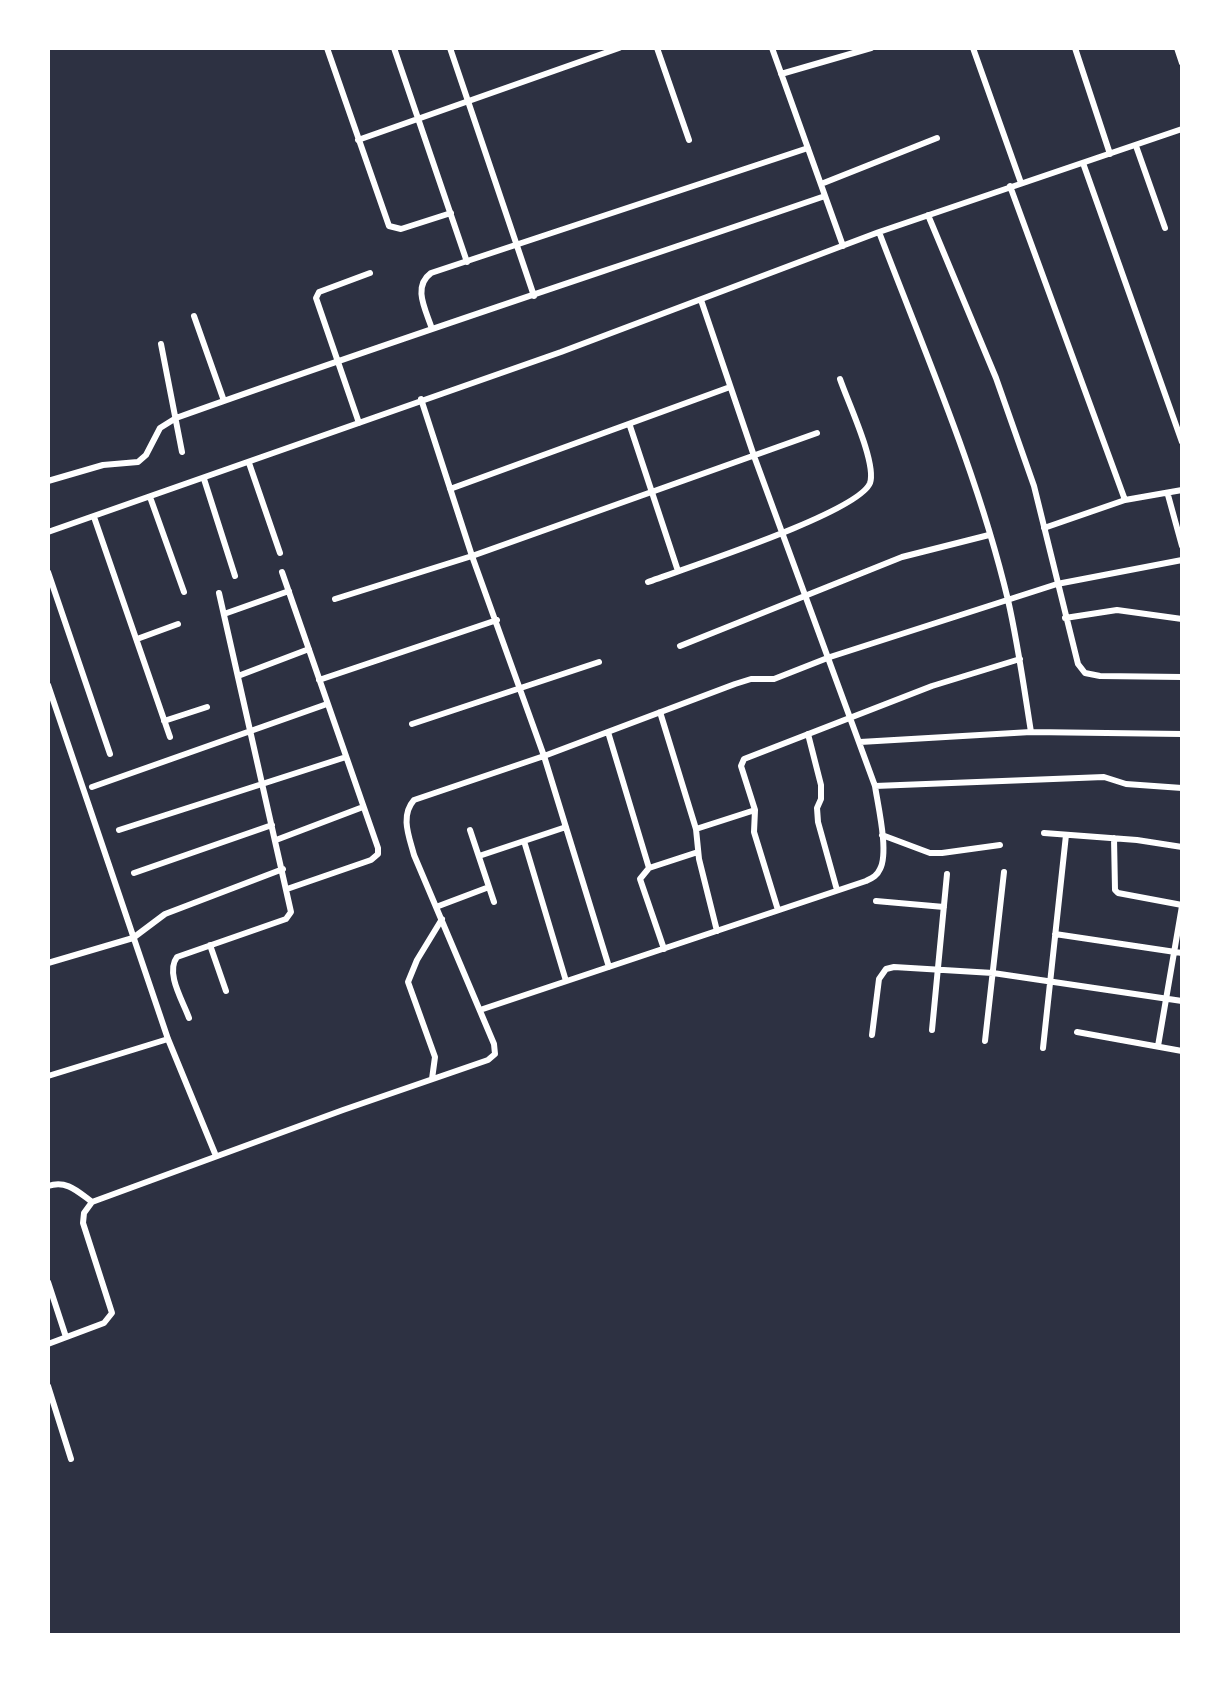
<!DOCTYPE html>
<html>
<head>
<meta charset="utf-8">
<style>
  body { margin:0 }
  #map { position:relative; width:1230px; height:1683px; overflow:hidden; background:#2d3142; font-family:Lora,serif }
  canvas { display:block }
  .frame { position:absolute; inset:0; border:50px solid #fff; pointer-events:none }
</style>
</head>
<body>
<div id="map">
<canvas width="1230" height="1683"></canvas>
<div class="frame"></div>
</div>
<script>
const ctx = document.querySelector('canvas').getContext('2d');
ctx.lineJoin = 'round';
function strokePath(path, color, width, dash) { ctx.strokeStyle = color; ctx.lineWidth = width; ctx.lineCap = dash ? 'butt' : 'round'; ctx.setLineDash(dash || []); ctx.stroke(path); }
strokePath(new Path2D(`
  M327 48 389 226 401 229 451 213
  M394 48 467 262
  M450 48 534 296
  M657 48 689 140
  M772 48 843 246
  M973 48 1021 183
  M1075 48 1110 154
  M1177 48 1182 63
  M781 74 871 48
  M358 140 619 48
  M1136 146 1165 228
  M1083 163 1182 442
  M821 184 937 138
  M1010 186 1125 500
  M928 215 996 378 1034 486 1078 664 1085 673 1100 676 1182 677
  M879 232C925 353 978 474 1008 600 1018 644 1024 688 1031 732
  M194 316 224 401
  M432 329C426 310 412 287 431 273L808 148
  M161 344 182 452
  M421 399 472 556 544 756 609 967
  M359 423 316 298 319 292 370 273
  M630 426 678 571
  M249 463 280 553
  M204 479 235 576
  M48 481 103 465 138 462 146 455 160 428 176 418C391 341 609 270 825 196
  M450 489 730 387
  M1168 495 1182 546
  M150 497 184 592
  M94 517 170 737
  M1044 528 1125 500 1182 490
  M48 532 561 352 879 232 1182 129
  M48 572 110 754
  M282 572 378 848V854L371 860 287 889
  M648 582C685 568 858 513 870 483 877 463 847 400 840 379
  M335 599 472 556 817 433
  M224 614 289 591
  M1065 618 1117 610 1182 619
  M137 639 178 624
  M680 646 902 557 989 535
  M238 676 309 649
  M319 680 497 620
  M48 685 168 1039 216 1156
  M660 712 696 829 699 859 717 931
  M164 721 207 707
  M412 724 599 662
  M608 732 649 868
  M808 734 821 785V799L817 808 818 822 837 890
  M860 742 1031 732 1182 734
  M875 786 1104 777 1126 784 1182 788
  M92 787 327 704
  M696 829 755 810
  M119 830 346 757
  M470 830 494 902
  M1044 833 1137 840 1182 847
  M882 835 930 853H942L1000 845
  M1114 838 1115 890 1118 893 1182 905
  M276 840 363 807
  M524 841 566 981
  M479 856 566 827
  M134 873 272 825
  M876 901 944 907
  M436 907 489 887
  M778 910 754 832 755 810 741 766 744 759 932 686 1020 659
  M1055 934 1182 953
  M210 945 226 991
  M664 949 640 879 649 868 698 852
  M48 963 133 938 165 914 283 869
  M480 1010 866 881C872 878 877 876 880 869 889 852 878 806 875 786L754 456 701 300
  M189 1018C183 1001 165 973 177 957L286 919 291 912 219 593
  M932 1030 947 874
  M1077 1032 1182 1051
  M872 1035 879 979 886 969 894 967 993 973 1182 1001
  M985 1041 1004 872
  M1158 1046 1182 906
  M1043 1048 1066 835
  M48 1076 168 1039
  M432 1079 435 1057 408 982 417 960 442 919
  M48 1186C67 1180 77 1191 92 1202
  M48 1282 66 1337
  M48 1344 104 1323 112 1313 83 1223 84 1213 92 1202 343 1110 488 1060 495 1054 494 1044 414 855C409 836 400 816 414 800L544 756 735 684 751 679H774L830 657 1057 584 1182 560
  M48 1386 71 1459`), '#fff', 6);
</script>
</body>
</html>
